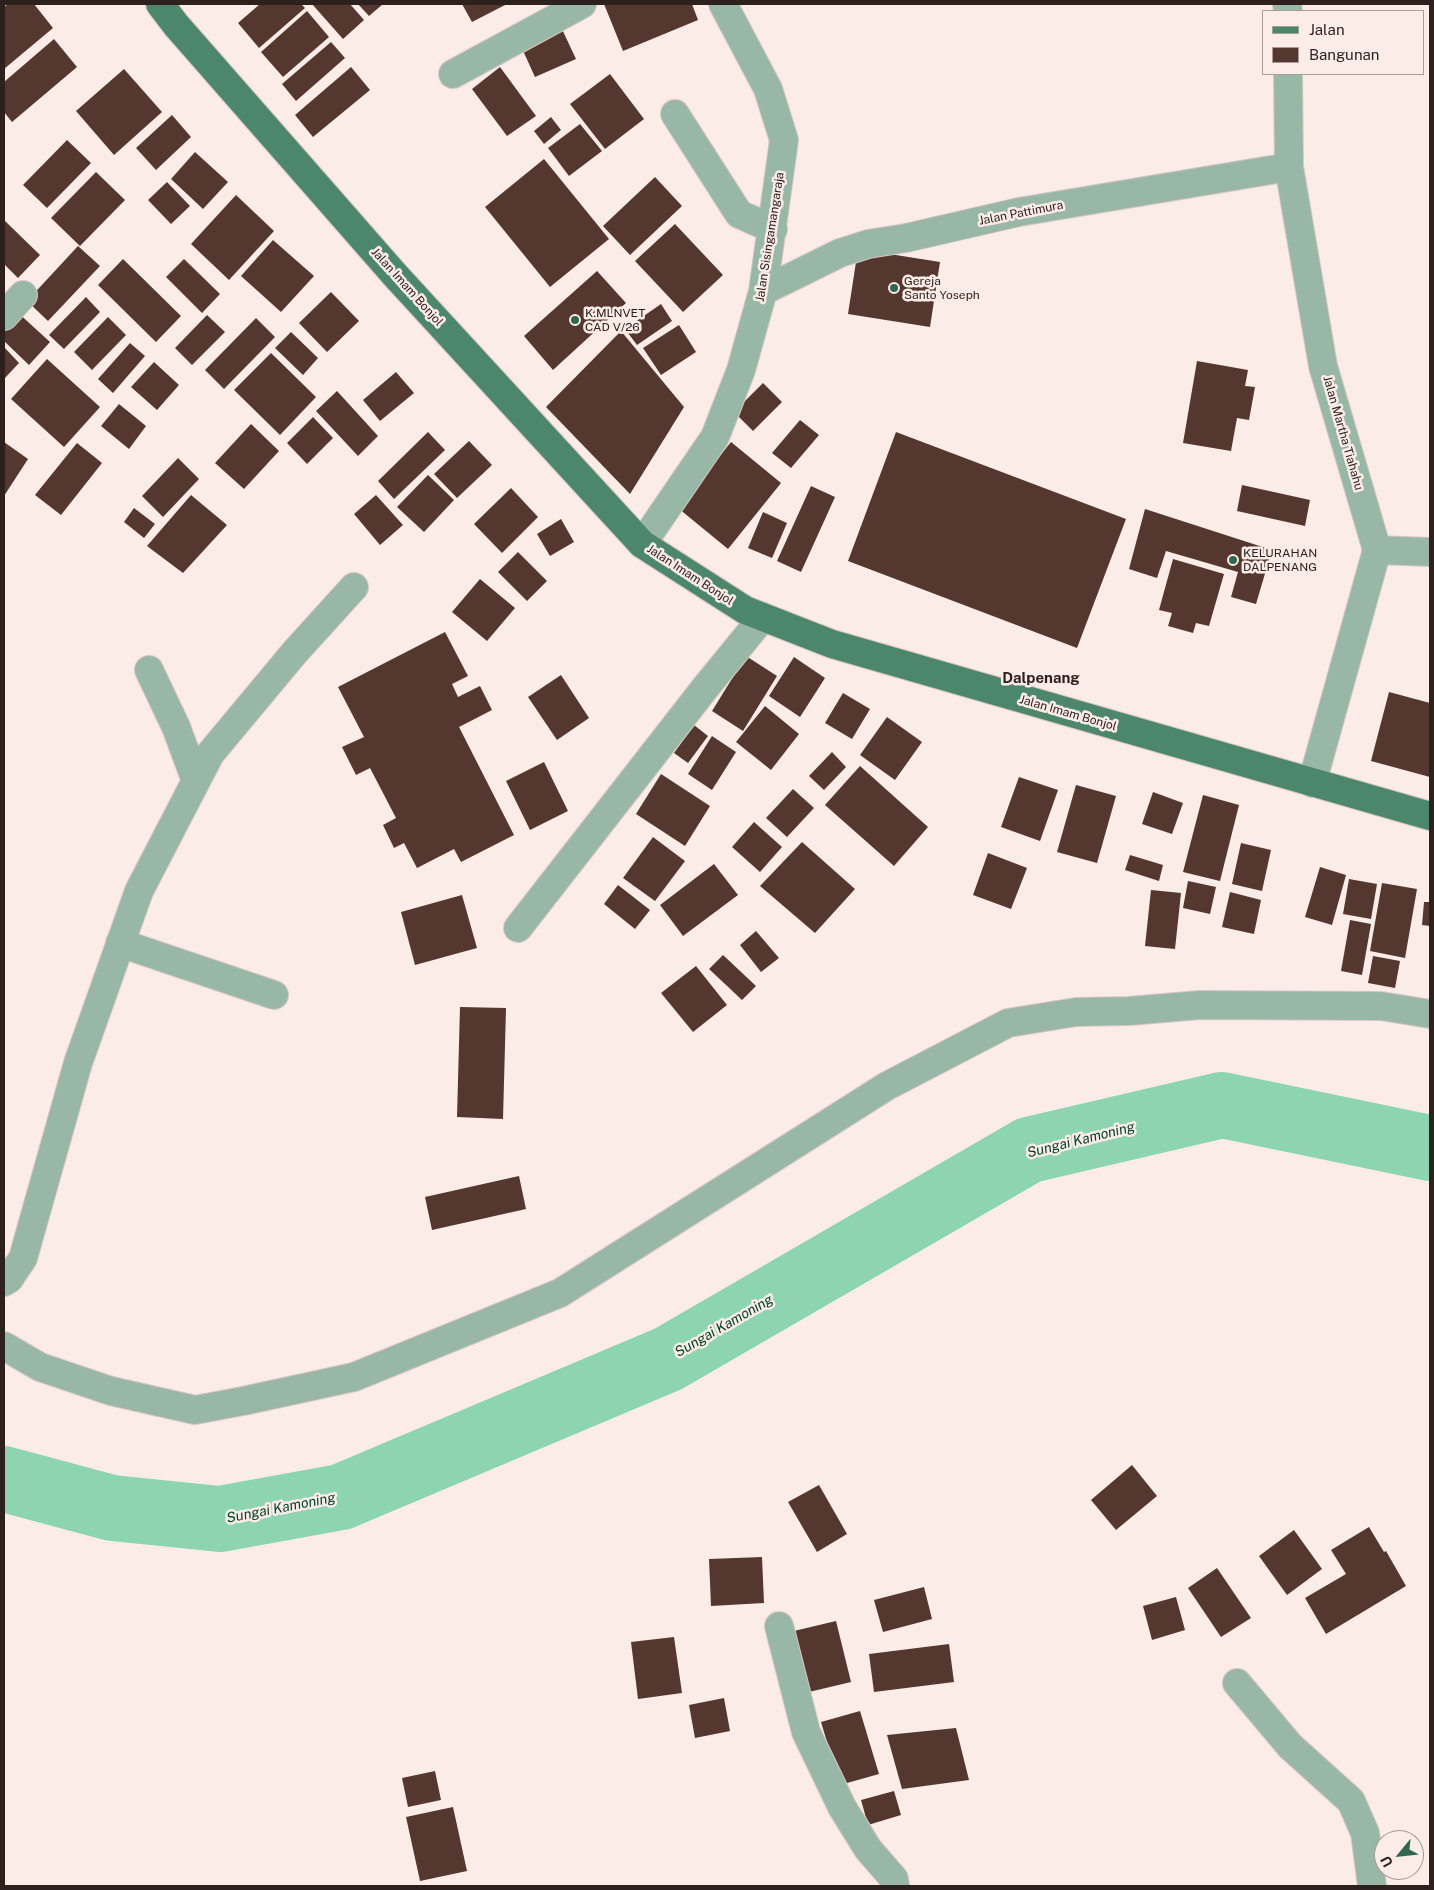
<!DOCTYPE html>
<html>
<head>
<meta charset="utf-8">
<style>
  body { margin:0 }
  #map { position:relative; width:1434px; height:1890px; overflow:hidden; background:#fbece7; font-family:"Public Sans",sans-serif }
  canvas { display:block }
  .frame { position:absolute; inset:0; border:5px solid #2e211d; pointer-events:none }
  .legend { position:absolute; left:1262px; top:10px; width:162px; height:65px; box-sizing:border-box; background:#fbece7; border:1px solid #a99b96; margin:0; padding:6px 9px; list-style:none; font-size:15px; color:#2e211d }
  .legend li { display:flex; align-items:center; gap:10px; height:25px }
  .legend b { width:25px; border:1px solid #a99b96 }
  .north { position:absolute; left:1374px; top:1830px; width:50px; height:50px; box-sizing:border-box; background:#fbece7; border:1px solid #a99b96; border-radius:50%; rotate:242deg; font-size:14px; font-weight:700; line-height:20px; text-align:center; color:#2e211d }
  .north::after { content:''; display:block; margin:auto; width:18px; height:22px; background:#30674e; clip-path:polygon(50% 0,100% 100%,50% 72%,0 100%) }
</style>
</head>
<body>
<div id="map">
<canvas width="1434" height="1890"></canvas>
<div class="frame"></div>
<ul class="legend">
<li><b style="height:6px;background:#4d876b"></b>Jalan</li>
<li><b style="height:14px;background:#54372e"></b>Bangunan</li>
</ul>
<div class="north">U</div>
</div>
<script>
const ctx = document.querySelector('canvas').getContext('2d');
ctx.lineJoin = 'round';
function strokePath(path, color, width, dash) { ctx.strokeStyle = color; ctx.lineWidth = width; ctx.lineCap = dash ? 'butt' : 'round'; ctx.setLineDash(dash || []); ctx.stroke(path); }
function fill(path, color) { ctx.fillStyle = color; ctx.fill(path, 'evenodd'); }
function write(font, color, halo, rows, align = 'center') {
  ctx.font = font + ' "Public Sans",sans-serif'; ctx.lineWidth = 5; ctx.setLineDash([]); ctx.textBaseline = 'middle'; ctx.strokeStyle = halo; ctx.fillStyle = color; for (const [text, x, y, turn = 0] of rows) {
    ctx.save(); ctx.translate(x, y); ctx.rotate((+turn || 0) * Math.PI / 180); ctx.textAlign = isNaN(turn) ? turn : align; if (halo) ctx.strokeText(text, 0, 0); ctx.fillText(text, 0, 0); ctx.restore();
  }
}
strokePath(new Path2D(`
  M4 1479 112 1508 220 1519 341 1497 668 1359 1029 1150 1222 1105 1430 1148`), '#8dd5b0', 66);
fill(new Path2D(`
  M8 4H34L53 28 4 69V7Z
  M260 4H301L305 8 259 48 238 23Z
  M312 4H350L364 20 343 39Z
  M358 4H383L369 16Z
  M462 4H507L472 22Z
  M604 4H692L698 20 623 51Z
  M307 11 329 37 283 77 261 52Z
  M561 27 576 59 535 77 520 44Z
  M54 39 77 67 12 122 4 112V82Z
  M331 42 345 58 296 101 282 84Z
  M351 67 370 90 313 137 295 115Z
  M500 67 536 116 507 136 472 89Z
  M124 69 162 112 114 155 76 111Z
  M610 74 644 119 605 149 570 104Z
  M172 115 191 137 156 170 136 148Z
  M551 117 561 130 544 144 534 131Z
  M580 124 602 151 569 176 548 148Z
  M67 140 91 163 47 208 23 185Z
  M195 152 228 182 203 209 171 179Z
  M544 159 609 239 550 287 485 207Z
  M96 172 125 200 80 246 51 218Z
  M655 177 682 206 630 255 603 226Z
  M167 182 190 206 171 224 148 200Z
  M236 195 274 231 229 280 191 244Z
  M4 220 40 255 18 278 4 264Z
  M675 224 723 275 683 312 635 261Z
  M273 240 314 276 281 312 241 276Z
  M78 246 100 266 48 321 27 301Z
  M858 249 940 262 930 327 848 314Z
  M123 259 181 316 156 342 98 285Z
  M184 259 220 294 202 313 166 277Z
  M597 271 626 303 553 370 524 336Z
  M331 292 359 321 327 352 299 323Z
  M86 297 100 312 64 349 49 335Z
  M661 304 672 321 637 345 625 329Z
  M15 310 50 342 29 365 4 341V322Z
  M207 315 225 332 192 365 175 348Z
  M108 317 126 335 92 370 74 352Z
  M256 318 275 337 224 389 205 370Z
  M679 325 696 352 661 375 643 348Z
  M621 331 684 407 630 494 546 407Z
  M291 332 318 358 303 375 275 348Z
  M130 343 145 356 113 393 98 379Z
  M4 347 19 363 4 379Z
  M271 353 316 397 280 435 234 390Z
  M47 359 100 407 64 447 11 399Z
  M1197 361 1248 370 1245 386 1255 387 1249 420 1237 418 1231 451 1183 443Z
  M154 362 179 385 157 410 131 387Z
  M396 372 414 393 380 421 363 400Z
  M763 383 782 402 753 431 734 412Z
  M337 391 378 436 358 456 316 411Z
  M119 404 146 426 129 449 101 426Z
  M313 417 333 438 307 464 287 443Z
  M800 420 819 435 791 468 772 453Z
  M251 424 279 451 244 489 215 463Z
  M428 432 445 450 394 499 378 481Z
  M896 432 1126 519 1077 648 848 561Z
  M469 441 492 465 457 498 434 474Z
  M4 442 28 459 4 496Z
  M731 442 781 483 728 549 678 508Z
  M77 443 102 463 61 515 35 495Z
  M178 458 199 479 163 517 142 496Z
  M428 475 454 500 424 532 397 507Z
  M1242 485 1310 500 1305 526 1237 511Z
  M811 486 835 497 801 572 777 561Z
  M511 488 538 517 502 553 474 524Z
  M191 495 227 525 183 573 147 546Z
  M376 495 403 525 380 545 354 514Z
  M134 508 155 524 144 538 124 522Z
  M1145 509 1272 550 1256 604 1231 597 1238 572 1166 551 1157 578 1129 569Z
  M763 512 787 523 772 558 748 548Z
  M561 519 574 542 550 556 537 534Z
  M518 552 547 581 527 601 498 572Z
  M1173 559 1224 574 1209 626 1196 623 1193 633 1168 626 1172 613 1159 610Z
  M480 579 515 608 487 641 452 612Z
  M445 632 468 676 452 684 458 697 480 686 492 710 459 727 514 835 461 862 454 849 417 868 404 843 394 848 383 825 396 818 370 768 356 775 342 747 364 737 338 687Z
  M746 656 777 676 743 731 712 711Z
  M794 657 825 678 800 717 769 696Z
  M561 675 589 718 557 740 528 697Z
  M1389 692 1430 703V777L1371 761Z
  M843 693 870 709 852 739 825 723Z
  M765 706 799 734 771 770 736 742Z
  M887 717 922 742 895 780 860 755Z
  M694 725 708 736 688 763 674 753Z
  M712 736 736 752 712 790 688 774Z
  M832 752 846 767 824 790 809 776Z
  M544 762 568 811 530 830 506 781Z
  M860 766 928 827 894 866 825 805Z
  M661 774 710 806 685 846 636 814Z
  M1019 777 1058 790 1040 841 1001 827Z
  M1076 785 1116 796 1097 863 1057 852Z
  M793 789 814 808 787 837 766 818Z
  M1153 792 1183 803 1172 834 1142 824Z
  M1203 795 1239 805 1220 881 1183 872Z
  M754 822 782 847 760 872 732 847Z
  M653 837 685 861 655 901 623 878Z
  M802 842 855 889 815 933 760 886Z
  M1241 843 1271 850 1262 891 1232 884Z
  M988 853 1027 868 1011 909 973 895Z
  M1130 855 1163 865 1159 881 1125 870Z
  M714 864 738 895 683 936 660 905Z
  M1320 867 1346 875 1332 925 1305 917Z
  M1349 879 1377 884 1371 919 1343 914Z
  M1188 881 1216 887 1210 914 1183 908Z
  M1382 883 1417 889 1405 958 1370 951Z
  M618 885 650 910 635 929 604 904Z
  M1151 890 1181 893 1175 949 1145 946Z
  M1230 892 1261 900 1254 934 1222 927Z
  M462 895 477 948 415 965 401 912Z
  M1424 902H1430V926L1422 925Z
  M1350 920 1371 924 1362 975 1341 971Z
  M756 931 779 958 761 972 740 945Z
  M723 955 756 986 742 1000 709 969Z
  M1373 956 1400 961 1395 988 1368 983Z
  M696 966 727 1005 693 1032 661 993Z
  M460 1007 506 1008 503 1119 457 1117Z
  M519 1176 526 1209 432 1230 425 1197Z
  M1132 1465 1157 1496 1116 1530 1091 1500Z
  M819 1485 847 1534 817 1552 788 1502Z
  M1369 1527 1384 1552 1386 1551 1406 1586 1326 1634 1305 1598 1346 1574 1331 1550Z
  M1294 1530 1322 1569 1287 1595 1259 1556Z
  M762 1557 764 1603 711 1606 709 1559Z
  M1217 1568 1251 1618 1221 1637 1188 1588Z
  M924 1587 932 1619 883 1632 874 1600Z
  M1176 1597 1185 1630 1152 1640 1143 1606Z
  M836 1621 851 1682 809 1692 794 1631Z
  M674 1637 682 1693 638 1699 631 1642Z
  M949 1644 954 1682 874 1692 869 1654Z
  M724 1698 730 1731 695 1738 689 1705Z
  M860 1711 879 1774 840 1785 821 1722Z
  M956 1728 969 1780 902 1789 887 1735Z
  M435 1771 441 1800 408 1807 402 1778Z
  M894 1791 901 1815 868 1825 861 1800Z
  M453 1807 467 1871 420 1881 406 1817Z`), '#54372e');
const street = new Path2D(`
  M1287 4 1288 11
  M453 74 582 4
  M1288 74 1289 167 1323 366 1377 550 1312 783
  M675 114 739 214 773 229
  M763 291 840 253 868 244 906 238 1019 212 1289 167
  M4 316 23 295
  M642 544 715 437 741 370 763 291 784 140 768 89 723 4
  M1377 550 1430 552
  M149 670 176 727 196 781
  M518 928 705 688 763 617
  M120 943 274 995
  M4 1282 9 1279 23 1258 78 1063 139 891 210 754 295 652 354 587
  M4 1346 40 1367 111 1391 195 1410 243 1401 354 1377 560 1293 887 1086 1008 1023 1076 1012 1129 1011 1200 1005 1381 1006 1430 1014
  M779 1626 806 1732 842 1807 868 1849 894 1879 895 1886
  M1237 1683 1290 1746 1351 1801 1365 1833 1372 1886`);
const primary = new Path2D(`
  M160 4 176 25 395 275 642 544 745 610 832 644 1430 816`);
strokePath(street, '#d6c7c3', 30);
strokePath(primary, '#d6c7c3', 30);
strokePath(street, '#99b7a7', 28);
strokePath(primary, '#4d876b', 28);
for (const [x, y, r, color] of [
  [894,288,5,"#30674e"],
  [575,320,5,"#30674e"],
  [1233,560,5,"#30674e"]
]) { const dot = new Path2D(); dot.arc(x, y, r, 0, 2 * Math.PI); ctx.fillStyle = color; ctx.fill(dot); strokePath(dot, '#fbece7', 2); }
write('12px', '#2e211d', '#fbece7', [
  ["Jalan Pattimura",1021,213,-11],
  ["Jalan Sisingamangaraja",770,237,-81],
  ["Jalan Imam Bonjol",407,287,48],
  ["Jalan Martha Tiahahu",1343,433,74],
  ["Jalan Imam Bonjol",690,575,33],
  ["Jalan Imam Bonjol",1068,713,16]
]);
write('12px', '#2e211d', '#fbece7', [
  ["Gereja",904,281],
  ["Santo Yoseph",904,295],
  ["K.MLNVET",585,313],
  ["CAD V/26",585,327],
  ["KELURAHAN",1243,553],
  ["DALPENANG",1243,567]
], 'left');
write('italic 14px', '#03412a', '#fbece7', [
  ["Sungai Kamoning",1081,1140,-14],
  ["Sungai Kamoning",724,1326,-30],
  ["Sungai Kamoning",281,1508,-11]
]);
write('bold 15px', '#2e211d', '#fbece7', [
  ["Dalpenang",1041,678]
]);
</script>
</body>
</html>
